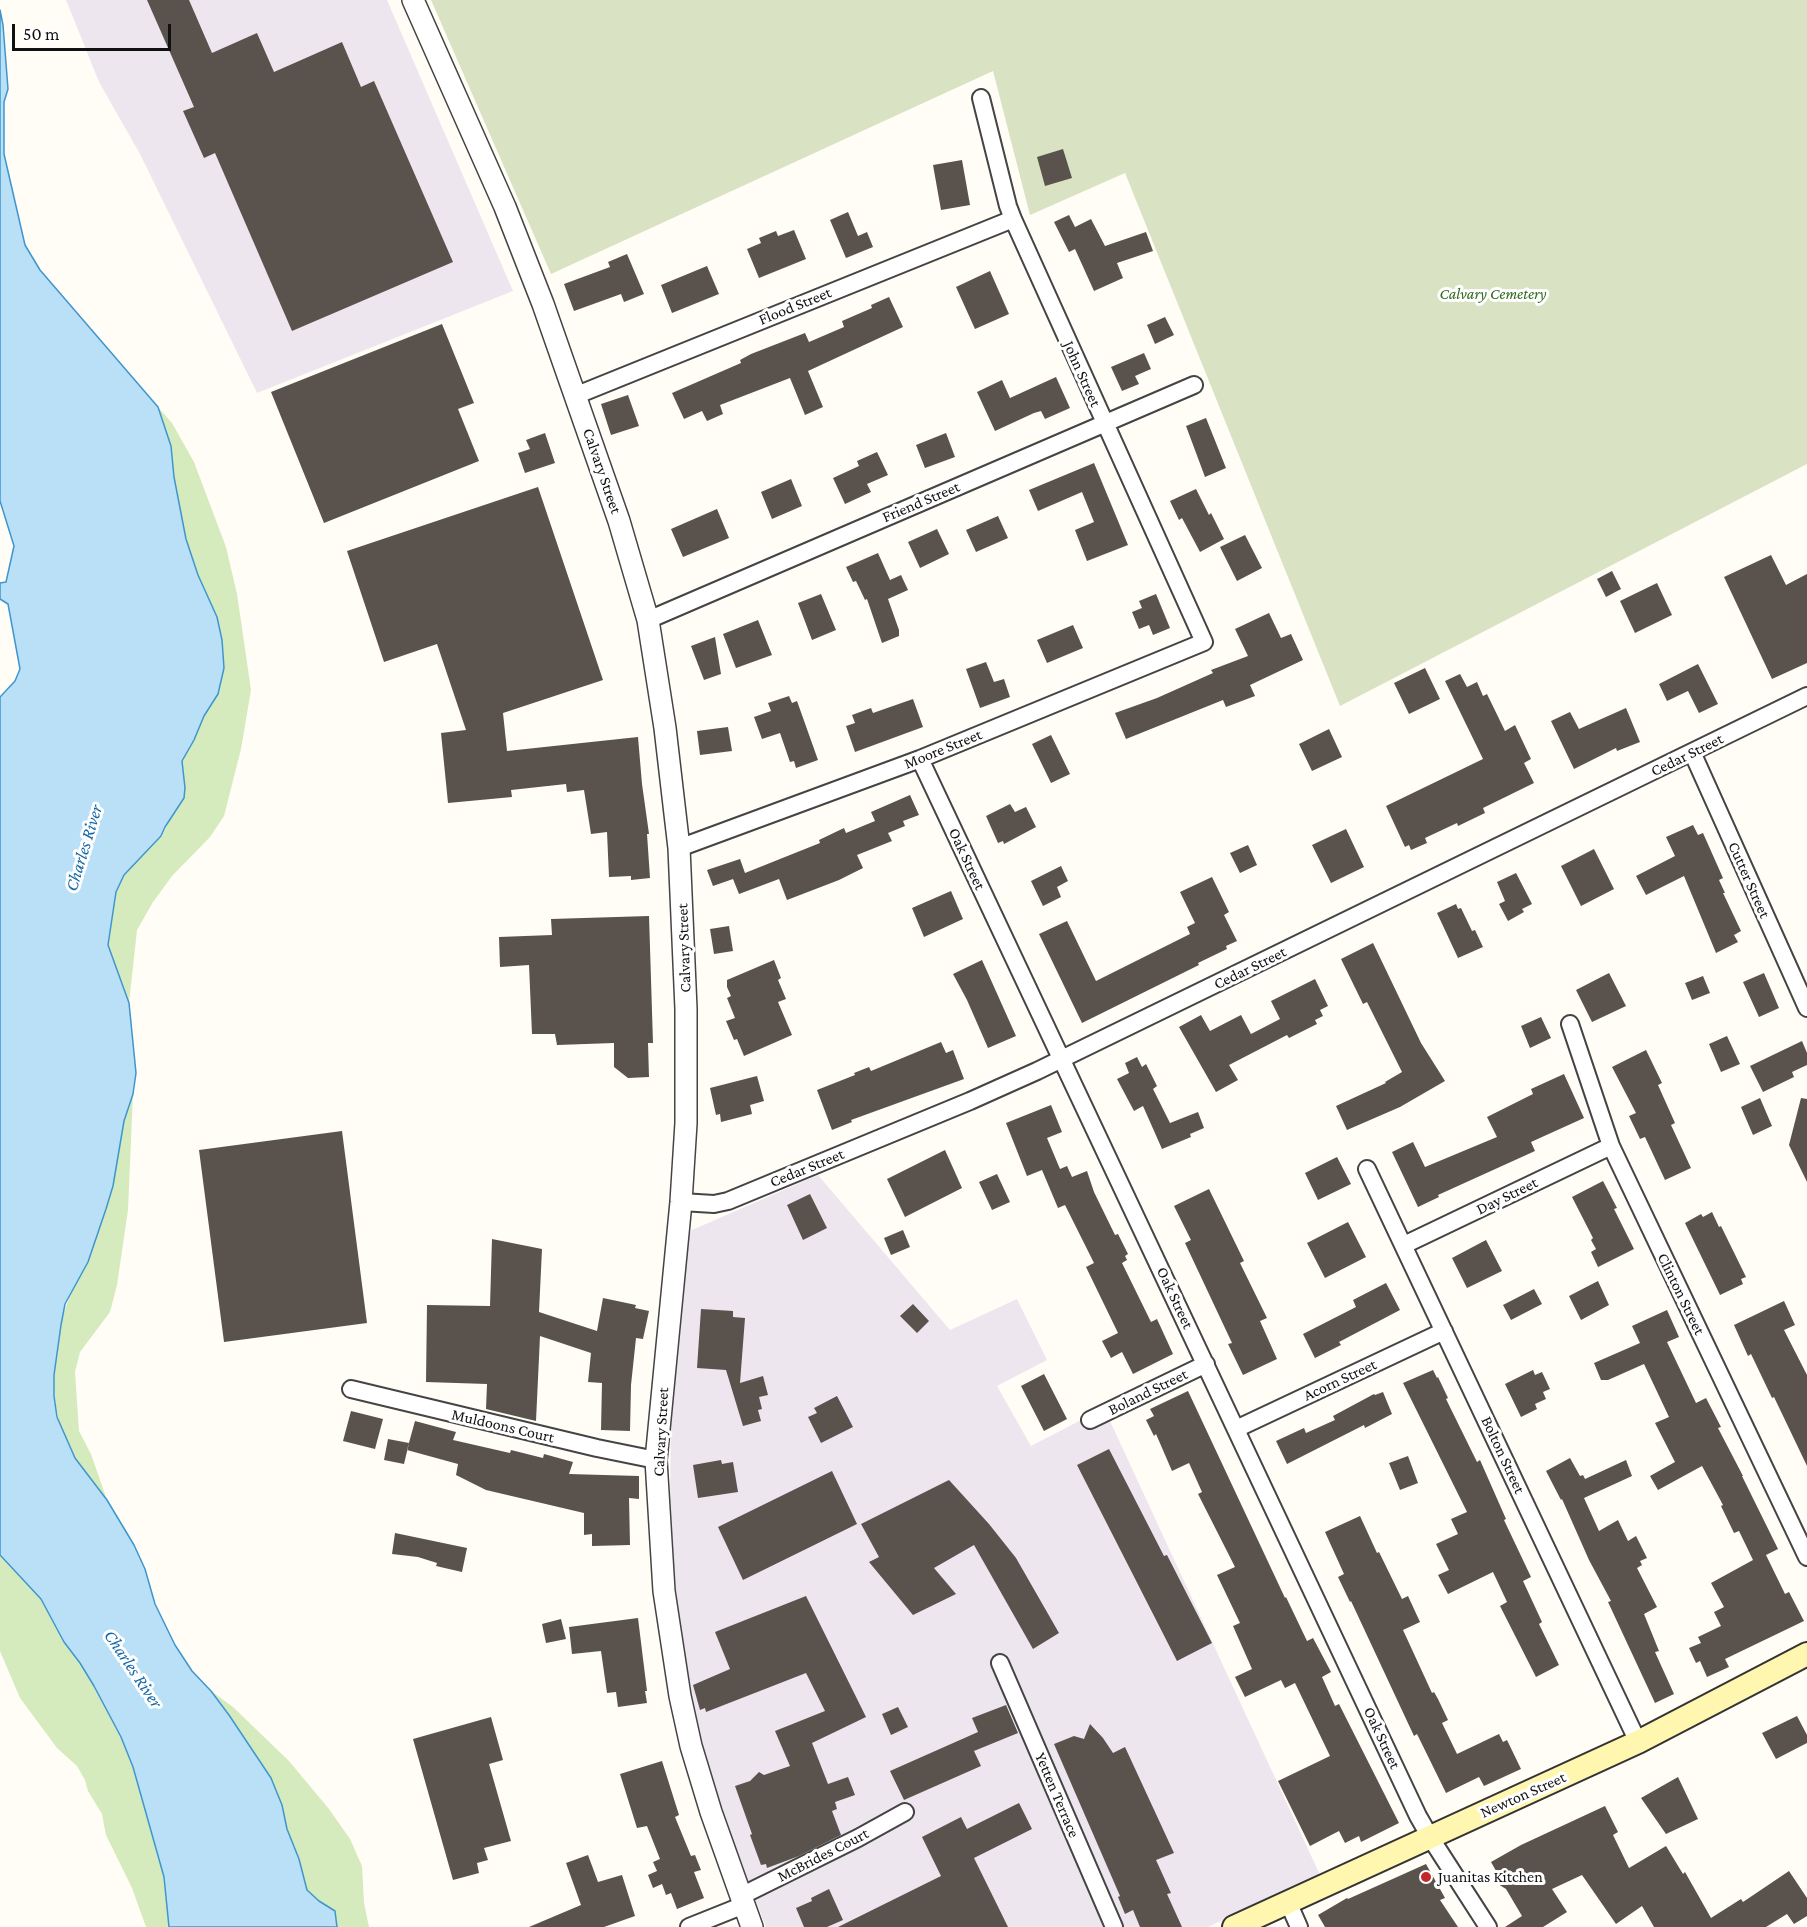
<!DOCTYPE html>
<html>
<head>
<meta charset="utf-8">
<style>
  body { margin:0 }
  #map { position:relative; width:1807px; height:1927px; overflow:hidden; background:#fffdf5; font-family:"Crimson Pro",serif }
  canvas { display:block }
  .scale { position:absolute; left:12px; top:24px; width:159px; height:27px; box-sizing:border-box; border:3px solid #111; border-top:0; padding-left:8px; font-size:18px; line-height:21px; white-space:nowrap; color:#111; -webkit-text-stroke:4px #fff; paint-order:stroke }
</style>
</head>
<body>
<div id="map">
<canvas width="1807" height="1927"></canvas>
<div class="scale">50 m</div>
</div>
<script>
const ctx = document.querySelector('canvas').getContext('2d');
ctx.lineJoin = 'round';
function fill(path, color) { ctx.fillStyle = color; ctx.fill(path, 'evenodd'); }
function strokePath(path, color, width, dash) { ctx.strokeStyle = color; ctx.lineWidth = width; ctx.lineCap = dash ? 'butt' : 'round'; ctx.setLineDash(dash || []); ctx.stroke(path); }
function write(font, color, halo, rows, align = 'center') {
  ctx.font = font + ' "Crimson Pro",serif'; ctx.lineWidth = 6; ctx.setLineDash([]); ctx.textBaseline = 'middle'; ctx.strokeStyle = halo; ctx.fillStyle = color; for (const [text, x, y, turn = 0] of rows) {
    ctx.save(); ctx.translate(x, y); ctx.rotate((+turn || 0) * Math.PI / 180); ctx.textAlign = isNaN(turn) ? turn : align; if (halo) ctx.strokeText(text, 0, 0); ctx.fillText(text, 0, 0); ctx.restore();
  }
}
fill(new Path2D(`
  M66 0H387L513 291 257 393 140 154 99 82Z
  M818 1175 950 1330 1017 1299 1047 1360 997 1386 1031 1446 1104 1408 1320 1875 1208 1927H766L730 1835 705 1754 690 1689 678 1619 670 1513 671 1412 688 1236 692 1230Z`), '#eee6ef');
fill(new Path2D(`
  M158 407 172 423 194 462 226 547 237 594 251 690 241 749 224 816 210 837 172 876 153 902 137 930 129 1003 108 945 116 892 124 875 162 836 185 788 182 761 194 740 204 716 218 694 224 668 222 640 217 617 198 575 186 539 174 477 171 446Z
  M133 1094 128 1210 117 1285 110 1312 80 1352 75 1372 79 1431 91 1454 107 1500C66 1451 50 1423 55 1358 57 1332 64 1307 76 1284L118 1150 124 1121Z
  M0 1555 41 1599 64 1642 80 1663 94 1686 121 1737 133 1767 164 1877 169 1927H146L132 1888 106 1835 102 1814 88 1791 85 1780 77 1766 57 1748 20 1698 0 1651Z
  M211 1691 233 1707 289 1761 329 1809 350 1839 362 1866 364 1903 369 1927H337L335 1911 319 1901 307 1890 299 1859 287 1829 282 1805 250 1746Z`), '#d5ebbd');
fill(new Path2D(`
  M431 0H1807V464L1340 706 1125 173 1030 215 993 71 551 274Z`), '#d9e3c4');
const water = new Path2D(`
  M0 10 3 25 8 89 4 102V154L25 245 40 270 158 407 171 446 174 477 186 539 198 575 217 617 222 640 224 668 218 694 204 716 194 740 182 761 185 788 184 798 165 827 161 836 124 875 116 892 108 945 129 1003 136 1073 133 1094 124 1121 113 1186 106 1209 88 1262 65 1304 61 1325 54 1375V1396L57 1417 75 1458 107 1500 134 1545 145 1569 155 1604 175 1645 192 1671 211 1691 229 1715 271 1778 282 1805 287 1829 299 1859 307 1890 319 1901 335 1911 337 1927H169L164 1877 133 1767 121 1737 94 1686 80 1663 64 1642 41 1599 0 1555V697L15 681 20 669 8 604 0 599V583L6 582 14 546 0 501Z`);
fill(water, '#b9e0f7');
strokePath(water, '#3f96cf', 1.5);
fill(new Path2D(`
  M147 0H189L212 53 257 33 274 72 342 42 361 87 374 81 453 262 292 331 215 153 204 158 183 111 194 107Z
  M1063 149 1072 178 1045 186 1037 157Z
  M962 160 970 205 941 210 933 165Z
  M848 212 858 236 867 232 873 247 846 258 830 220Z
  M1069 215 1075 227 1091 219 1105 246 1146 232 1153 251 1117 263 1123 278 1094 291 1075 249 1069 252 1054 222Z
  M794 230 806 259 759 278 747 249 761 243 759 238 776 231 778 236Z
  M627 254 644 294 624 302 621 294 574 311 564 284 610 267 608 262Z
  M707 266 719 294 672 313 661 285Z
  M990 271 1009 314 975 329 956 287Z
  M889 297 903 327 808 371 823 407 805 415 790 378 720 405 723 414 707 421 702 411 684 419 672 393 741 363 740 360 751 354 805 333 809 342 844 327 842 321 872 308 871 305Z
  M1165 317 1174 335 1155 344 1147 325Z
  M442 324 474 403 458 409 479 461 324 523 271 392Z
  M1144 353 1151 369 1135 376 1139 384 1122 391 1111 367Z
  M1056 377 1070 408 1045 419 1041 411 1034 413 995 431 977 392 1002 380 1010 398Z
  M628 395 639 426 611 435 601 404Z
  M1206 418 1226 468 1205 477 1186 426Z
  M545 433 555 463 525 473 518 453 530 449 526 440Z
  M946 433 955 457 925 468 916 445Z
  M877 452 888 475 867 484 871 492 845 504 833 478 859 466 857 461Z
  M1094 463 1128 545 1087 561 1075 530 1094 522 1082 492 1038 511 1029 490Z
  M791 479 802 506 772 519 761 492Z
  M538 487 603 680 503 713 507 751 638 737 642 784 649 834H647L650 878 631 880V876L609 877 607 832 591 834 584 790 567 792 566 784 511 790 512 797 448 803 441 733 466 730 437 644 384 662 347 551Z
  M1196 489 1209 515 1211 513 1224 539 1200 552 1182 518 1179 520 1170 501Z
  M717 509 729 538 683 557 671 529Z
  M998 516 1008 538 976 552 966 530Z
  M937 529 949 554 920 568 908 542Z
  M1245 535 1262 568 1237 581 1220 547Z
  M878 553 890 580 901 575 908 590 888 599 899 630V636L882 643 867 599 865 600 856 581 853 582 846 567Z
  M1771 555 1786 585 1807 574V663L1772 679 1724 577Z
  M1612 571 1621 589 1606 597 1597 579Z
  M1657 583 1672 615 1635 633 1620 601Z
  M821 594 836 630 812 640 798 603Z
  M1156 594 1170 628 1153 635 1149 625 1139 629 1132 612 1142 608 1139 601Z
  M1269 613 1281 638 1291 634 1303 660 1250 685 1255 696 1226 707 1223 700 1126 739 1115 713 1157 698 1213 673 1211 670 1248 656 1235 629Z
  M758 620 772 655 736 668 723 634Z
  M1073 625 1083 648 1047 663 1037 640Z
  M715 637 721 674 704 680 691 646Z
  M986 662 994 682 1004 679 1010 697 980 708 966 669Z
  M1698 664 1718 704 1699 713 1688 691 1667 701 1659 684Z
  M1425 668 1440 699 1409 714 1394 683Z
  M1460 674 1467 687 1477 682 1483 696 1487 694 1505 731 1515 725 1531 759 1524 763 1534 783 1483 808 1485 813 1458 826 1457 823 1425 838 1427 843 1411 850 1409 845 1405 847 1386 806 1483 759 1445 681Z
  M789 696 792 703 797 701 818 760 796 768 794 761 790 762 780 733 762 739 754 717 771 711 768 703Z
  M913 699 923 727 855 752 846 726 855 723 852 715 871 708 873 713Z
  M1626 708 1640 742 1617 751 1616 748 1574 769 1551 721 1570 712 1579 729Z
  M728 727 732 751 700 755 697 731Z
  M1329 729 1342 757 1312 771 1299 744Z
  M1051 735 1070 774 1051 783 1032 744Z
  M910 795 919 815 903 821 905 826 888 833 892 841 857 855 863 868 839 880 787 900 779 879 739 894 733 879 713 886 707 870 740 859 745 873 820 843 819 840 844 828 846 833 875 821 871 812Z
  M1010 804 1015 812 1026 807 1036 827 1004 844 1003 841 998 843 986 816Z
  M1693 825 1698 835 1703 833 1723 878 1719 880 1725 893H1723L1741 931 1734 935 1738 942 1716 953 1684 876 1646 895 1636 876 1675 856 1666 837Z
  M1346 829 1364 867 1331 883 1312 845Z
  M1248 845 1257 865 1240 873 1230 853Z
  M1594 849 1614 889 1581 906 1561 866Z
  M1061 866 1068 881 1057 887 1061 897 1043 906 1031 881Z
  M1516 873 1532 904 1522 909 1524 912 1508 921 1499 904 1505 901 1497 882Z
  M1212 877 1229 912 1224 915 1237 941 1226 946 1227 949 1198 963 1199 965 1082 1023 1039 934 1067 921 1096 981 1190 934 1187 927 1195 923 1180 892Z
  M951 891 963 919 924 937 912 908Z
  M1456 904 1458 909 1461 908 1472 931 1475 930 1483 947 1458 958 1437 913Z
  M649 916 653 1043H648L649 1077 628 1078 614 1067V1043L557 1045 555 1034H532L529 965 500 967 499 937 552 935 551 919Z
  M729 926 733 951 714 954 710 929Z
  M1373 943 1421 1043 1445 1081 1400 1107 1347 1130 1336 1106 1386 1083 1385 1082 1402 1072 1367 1002 1363 1004 1341 959Z
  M774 960 781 978 778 980 786 999 778 1002 792 1035 744 1056 737 1039 734 1040 726 1021 735 1018 727 998 731 996 727 987V980Z
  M982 960 1016 1036 988 1048 967 1000 953 974Z
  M1609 973 1626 1006 1592 1022 1576 990Z
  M1764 973 1779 1008 1759 1017 1743 982Z
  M1703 976 1710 993 1692 1000 1685 983Z
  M1315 979 1328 1006 1320 1010 1323 1016 1315 1020 1317 1024 1289 1038 1287 1035 1229 1065 1238 1080 1216 1092 1179 1027 1201 1015 1210 1031 1241 1015 1251 1034 1280 1019 1271 1001Z
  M1541 1017 1551 1038 1530 1048 1521 1026Z
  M1727 1036 1740 1064 1721 1072 1709 1044Z
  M1802 1041 1807 1053V1065L1792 1072 1794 1077 1763 1092 1750 1066Z
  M941 1042 946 1053 953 1050 964 1079 851 1120 852 1122 832 1130 817 1090 855 1075 854 1073 869 1067 871 1071Z
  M1646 1050 1662 1083 1658 1085 1675 1123 1671 1125 1691 1168 1665 1180 1645 1137 1640 1139 1629 1116 1636 1113 1612 1067Z
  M1137 1057 1142 1067 1146 1064 1157 1086 1153 1089 1170 1123 1198 1112 1204 1128 1190 1134 1191 1137 1162 1149 1143 1106 1134 1111 1117 1079 1129 1073 1125 1063Z
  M1564 1074 1584 1118 1531 1142 1535 1151 1438 1195 1439 1197 1418 1207 1392 1152 1413 1142 1425 1167 1497 1137 1487 1117 1533 1094 1531 1089Z
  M757 1076 764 1101 750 1105 752 1114 721 1122 720 1114 716 1115 710 1088Z
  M1760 1098 1772 1126 1753 1135 1741 1107Z
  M1801 1098 1807 1099V1182L1789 1145Z
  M1051 1105 1062 1132 1047 1138 1060 1169 1067 1166 1072 1177 1087 1171 1094 1192 1115 1235 1118 1234 1128 1254 1125 1256 1127 1260 1122 1263 1151 1322 1157 1319 1173 1354 1133 1374 1122 1352 1111 1358 1102 1341 1118 1333 1086 1267 1094 1263 1065 1205 1058 1208 1042 1170 1027 1176 1006 1123Z
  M342 1131 367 1323 224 1342 199 1150Z
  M945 1150 962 1188 905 1217 887 1179Z
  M1337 1157 1351 1184 1318 1200 1305 1173Z
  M997 1174 1010 1202 992 1210 979 1182Z
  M1603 1181 1617 1208 1614 1209 1634 1249 1598 1267 1591 1252 1596 1249 1591 1240 1593 1238 1572 1197Z
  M1209 1189 1244 1261 1240 1263 1267 1318 1260 1321 1277 1359 1243 1375 1228 1344 1232 1343 1185 1243 1191 1240 1174 1206Z
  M810 1194 827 1228 803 1240 787 1205Z
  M1712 1212 1719 1227 1721 1226 1746 1277 1741 1279 1743 1284 1720 1295 1685 1223 1701 1214 1703 1217Z
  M1348 1222 1366 1257 1325 1278 1307 1243Z
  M903 1230 910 1247 891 1255 884 1238Z
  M492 1239 542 1249 539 1312 597 1331 603 1298 636 1305 635 1308 649 1311 643 1339 636 1338 631 1385 630 1431 601 1430 602 1383 588 1382 591 1353 540 1336 536 1421 486 1409 487 1384 426 1382 427 1305 490 1306Z
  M1486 1240 1502 1271 1467 1288 1452 1258Z
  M1598 1281 1609 1305 1581 1320 1569 1296Z
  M1386 1283 1400 1310 1339 1342 1341 1345 1315 1358 1303 1334 1356 1307 1353 1300Z
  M1534 1289 1542 1304 1511 1320 1503 1305Z
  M1784 1301 1795 1325 1784 1330 1807 1375V1466L1774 1397 1772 1398 1751 1354 1748 1356 1734 1325Z
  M913 1304 929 1321 917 1333 900 1316Z
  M701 1309 733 1311V1317L745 1318 740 1383 763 1376 768 1395 759 1397 762 1409 758 1410 761 1421 743 1426 726 1370 697 1368Z
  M1667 1310 1679 1337 1667 1342 1696 1403 1706 1398 1721 1427 1718 1428 1743 1476H1742L1778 1549 1766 1555 1785 1594 1789 1592 1804 1621 1725 1659 1729 1667 1707 1677 1700 1661 1696 1663 1689 1648 1701 1643 1698 1637 1721 1626 1714 1612 1724 1607 1711 1583 1753 1560 1739 1531 1734 1533 1721 1506 1723 1505 1702 1466 1658 1490 1650 1476 1675 1462 1655 1423 1669 1417 1644 1364 1608 1380H1601L1594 1363 1640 1343 1632 1326Z
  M1433 1370 1437 1378 1438 1377 1448 1398 1446 1399 1477 1462 1480 1460 1506 1519 1504 1520 1531 1577 1523 1581 1542 1622 1539 1624 1559 1665 1536 1677 1500 1606 1507 1602 1493 1572 1448 1594 1438 1575 1449 1570 1436 1544 1458 1534 1451 1519 1467 1512 1403 1383Z
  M1533 1370 1535 1375 1542 1372 1550 1389 1543 1392 1546 1399 1535 1404 1537 1409 1521 1417 1505 1384Z
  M1044 1374 1067 1419 1044 1431 1021 1386Z
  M1188 1391 1285 1598 1286 1597 1307 1641 1313 1638 1331 1672 1322 1677 1335 1706 1339 1704 1399 1823 1361 1842 1359 1836 1345 1843 1339 1831 1310 1846 1278 1781 1330 1756 1295 1683 1285 1688 1281 1680 1245 1697 1235 1677 1252 1669 1233 1626 1240 1623 1217 1575 1235 1567 1198 1494 1202 1492 1189 1463 1172 1471 1156 1434 1154 1436 1146 1420 1154 1416 1150 1409Z
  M1383 1392 1392 1414 1365 1428 1364 1425 1287 1464 1276 1441 1304 1428 1306 1433 1335 1420 1333 1416 1374 1394 1375 1395Z
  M837 1396 853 1427 821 1443 808 1417 817 1413 814 1408Z
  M351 1411 383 1419 375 1449 343 1441Z
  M415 1421 456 1432 453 1440 510 1453 511 1450 543 1458 544 1454 573 1462 569 1474 639 1476V1499L629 1498 630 1545 592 1546V1534L584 1535V1513L486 1490 456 1475 458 1464 407 1450Z
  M388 1439 409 1443 404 1464 384 1460Z
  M1109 1449 1164 1556 1167 1555 1212 1643 1177 1661 1077 1465Z
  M1408 1456 1418 1483 1400 1490 1389 1463Z
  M1570 1458 1580 1476 1583 1475 1585 1479 1626 1460 1632 1476 1584 1498 1599 1531 1618 1520 1628 1541 1636 1536 1647 1558 1640 1561 1642 1565 1637 1568 1657 1607 1644 1614 1659 1651 1655 1652 1674 1694 1655 1703 1608 1602 1611 1601 1589 1560 1562 1499 1561 1500 1546 1471Z
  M721 1460 722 1464 733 1462 738 1492 698 1498 693 1465Z
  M832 1471 857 1524 743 1580 718 1527Z
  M949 1480 989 1524 1016 1558 1059 1633 1033 1649 974 1545 934 1568 956 1594 913 1615 869 1562 879 1557 861 1524Z
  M1360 1516 1377 1553 1379 1552 1402 1599 1408 1596 1420 1622 1403 1630 1432 1693 1434 1692 1438 1699 1448 1720 1442 1723 1457 1754 1499 1734 1503 1742 1507 1740 1521 1769 1484 1786 1479 1777 1446 1793 1417 1734 1414 1736 1351 1601 1350 1602 1338 1577 1344 1574 1325 1532Z
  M395 1533 467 1548 462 1572 436 1566 437 1563 418 1557 392 1554Z
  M806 1596 866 1717 812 1743 828 1784 848 1777 855 1795 835 1802 837 1809 832 1811 841 1835 799 1856 767 1868 766 1864 761 1865 750 1835 752 1834 735 1786 750 1781 759 1772 764 1775 790 1766 775 1731 825 1711 806 1673 706 1712 705 1708 700 1710 693 1685 730 1669 715 1632Z
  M638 1618 647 1691H645L647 1703 618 1707 616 1692 607 1693 601 1651 572 1654 569 1627Z
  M561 1619 566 1639 546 1643 542 1624Z
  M1006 1705 1018 1733 974 1751 981 1766 904 1800 890 1771 978 1732 972 1718Z
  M898 1707 908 1727 891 1735 882 1714Z
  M1797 1716 1807 1735V1743L1776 1759 1762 1733Z
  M491 1717 503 1760 489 1764 511 1841 484 1848 488 1860 477 1863 479 1873 453 1880 413 1739Z
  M1090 1724 1103 1738 1113 1753 1125 1747 1174 1853 1156 1860 1171 1893 1167 1894 1182 1927H1140L1133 1910 1125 1914 1118 1897 1120 1896 1054 1744 1074 1736 1084 1739Z
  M662 1761 679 1815 675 1817 691 1856 695 1855 701 1870 694 1872 704 1898 677 1909 671 1893 666 1895 662 1884 653 1888 648 1875 657 1871 653 1862 660 1859 647 1826 637 1828 620 1774Z
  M1678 1777 1698 1819 1666 1834 1641 1798Z
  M1019 1803 1032 1829 974 1858 1008 1927H838L941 1876 922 1837 961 1817 967 1829Z
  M1605 1806 1618 1832 1613 1835 1629 1868 1666 1846 1683 1874 1685 1872 1711 1918 1741 1899 1743 1902 1789 1871 1807 1898V1916L1794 1924 1787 1914 1766 1927H1654L1642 1906 1616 1924 1582 1875 1552 1889 1567 1912 1543 1927H1505L1522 1916 1506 1889 1498 1884 1500 1878 1491 1862 1521 1845Z
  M588 1855 598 1882 622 1875 635 1916 604 1927H529L581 1905 566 1863Z
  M1426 1864 1445 1898 1440 1900 1458 1927H1325L1318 1915 1347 1898 1348 1899Z
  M829 1889 843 1920 827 1927H804L796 1908 812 1901 811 1898Z`), '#5a524d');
const minor = new Path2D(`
  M577 395 1013 219
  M648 620 1194 385
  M1692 752 1807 1008
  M920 759 1418 1816 1430 1837 1488 1927
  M679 848 920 759 1204 642 1013 219 1008 206 981 98
  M1570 1024 1611 1146 1807 1557
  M1367 1169 1638 1742
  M681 1202 714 1204 728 1201 970 1101 1037 1071 1807 696
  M1404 1245 1611 1146
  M351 1389 597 1448 656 1460
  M1090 1420 1206 1364
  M1236 1429 1444 1331
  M1000 1663 1114 1927
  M741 1896 858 1838 905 1812
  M1288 1902 1299 1927
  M689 1927 744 1905`);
const tertiary = new Path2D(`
  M413 0 505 207 543 304 619 521 648 620 665 728 679 848 686 1009V1123L681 1202 656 1460 664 1591 680 1696 691 1746 711 1812 752 1927`);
const secondary = new Path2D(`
  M1234 1927 1638 1742 1807 1654`);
strokePath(minor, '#444', 20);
strokePath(tertiary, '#444', 24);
strokePath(secondary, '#333', 26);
strokePath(minor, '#fff', 16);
strokePath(tertiary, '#fff', 21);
strokePath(secondary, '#fff6b0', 22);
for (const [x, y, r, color] of [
  [1426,1877,6,"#c4262e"]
]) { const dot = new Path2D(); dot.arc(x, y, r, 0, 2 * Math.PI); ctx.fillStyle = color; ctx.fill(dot); strokePath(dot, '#fff', 2); }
write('italic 16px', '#2f6b1f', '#fff', [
  ["Calvary Cemetery",1493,294]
]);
write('16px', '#111', '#fff', [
  ["Flood Street",795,306,-22],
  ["John Street",1082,374,66],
  ["Calvary Street",602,471,71],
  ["Friend Street",921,502,-23],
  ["Moore Street",943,749,-22],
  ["Cedar Street",1687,755,-26],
  ["Oak Street",967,859,65],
  ["Cutter Street",1749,880,66],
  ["Calvary Street",684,948,-92],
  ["Cedar Street",1250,968,-26],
  ["Cedar Street",807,1168,-22],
  ["Day Street",1507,1196,-26],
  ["Clinton Street",1681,1294,64],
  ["Oak Street",1175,1298,65],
  ["Acorn Street",1340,1380,-25],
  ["Boland Street",1148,1392,-26],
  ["Muldoons Court",503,1426,13],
  ["Calvary Street",661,1432,-87],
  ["Bolton Street",1503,1455,65],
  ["Oak Street",1382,1738,65],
  ["Yetten Terrace",1057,1795,67],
  ["Newton Street",1523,1795,-24],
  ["McBrides Court",823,1855,-27]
]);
write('16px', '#111', '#fff', [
  ["Juanitas Kitchen",1438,1877]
], 'left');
write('italic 18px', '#1768a6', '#fff', [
  ["Charles River",84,848,-73],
  ["Charles River",133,1669,56]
]);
</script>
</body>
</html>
